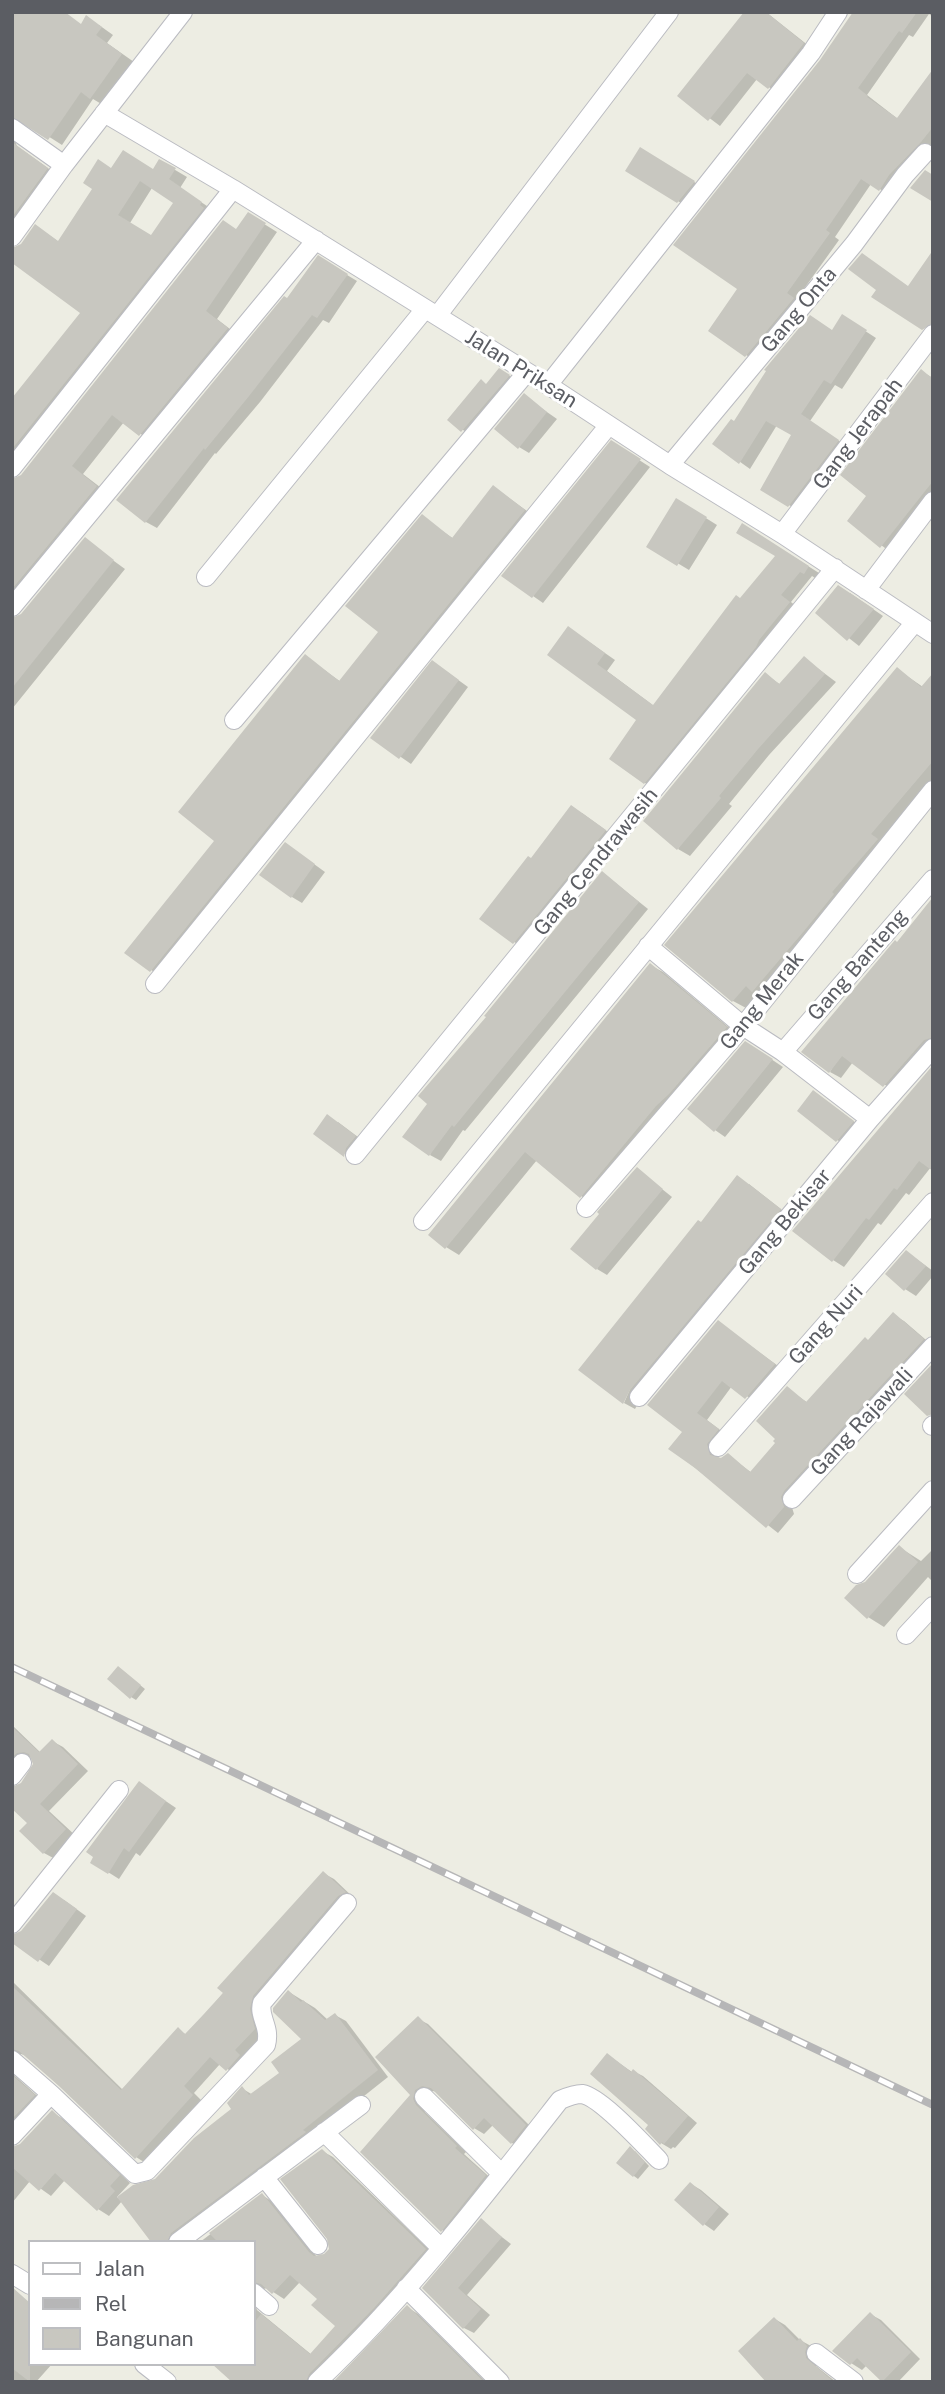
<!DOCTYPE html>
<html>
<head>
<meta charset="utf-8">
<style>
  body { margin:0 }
  #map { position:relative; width:945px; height:2394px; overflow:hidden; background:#edede3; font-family:"Public Sans",sans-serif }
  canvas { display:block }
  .frame { position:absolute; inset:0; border:14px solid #5b5d63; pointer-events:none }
  .legend { position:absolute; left:28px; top:2240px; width:228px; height:126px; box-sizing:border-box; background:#fff; border:2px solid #bdbec1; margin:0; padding:9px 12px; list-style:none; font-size:21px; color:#5b5d63 }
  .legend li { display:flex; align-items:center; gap:14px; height:35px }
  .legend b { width:35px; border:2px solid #bdbec1 }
</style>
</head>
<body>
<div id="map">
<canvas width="945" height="2394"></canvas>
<div class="frame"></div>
<ul class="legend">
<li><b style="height:9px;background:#fff"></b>Jalan</li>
<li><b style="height:9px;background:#b6b6b7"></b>Rel</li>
<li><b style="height:19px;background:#c8c7c0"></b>Bangunan</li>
</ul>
</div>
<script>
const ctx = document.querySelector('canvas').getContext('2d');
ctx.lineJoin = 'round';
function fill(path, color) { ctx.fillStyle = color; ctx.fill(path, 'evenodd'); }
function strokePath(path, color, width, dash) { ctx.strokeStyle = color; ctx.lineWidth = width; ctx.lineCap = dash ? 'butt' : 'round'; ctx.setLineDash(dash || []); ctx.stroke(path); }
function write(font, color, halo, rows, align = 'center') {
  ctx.font = font + ' "Public Sans",sans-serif'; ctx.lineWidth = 6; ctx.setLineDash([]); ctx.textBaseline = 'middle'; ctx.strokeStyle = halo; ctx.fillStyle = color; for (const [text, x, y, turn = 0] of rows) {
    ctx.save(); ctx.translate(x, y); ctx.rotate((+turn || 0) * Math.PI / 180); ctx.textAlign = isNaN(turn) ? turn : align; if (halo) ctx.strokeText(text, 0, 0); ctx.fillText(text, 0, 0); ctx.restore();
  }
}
fill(new Path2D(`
  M12 12 82 25H99L113 35 107 43 134 62 103 105 93 99 62 145 29 124H21L15 129 13 136 17 146 59 176 13 245 15 249H18L36 226 59 242 112 169 154 170 160 161 187 177 180 188 213 210 13 475 14 480 22 476 237 230 248 214 277 232 217 319 239 336 152 442 124 422 83 474 109 494 15 607 14 619 21 616 85 540 125 569 12 709V401L82 313 12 261ZM152 188 175 202 152 237 130 223Z
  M766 12 814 50 779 94 757 79 720 126 679 95Z
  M856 12H933V17L929 14 913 37 909 35 867 95 898 119 933 72V145L890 195 871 184 835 237 839 240 796 300 803 305 756 361 746 355 740 288 832 47Z
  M640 149 704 188 689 208 628 170Z
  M319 258 357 281 329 323 323 320 260 402 216 454 215 453 157 528 146 522 118 499 288 300Z
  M853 323 876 338 842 389 835 385 810 421 848 447 799 511 762 489 793 434 777 425 750 469 715 444 833 332Z
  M500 370 519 382 473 437 449 420 488 385Z
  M921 371 933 378V503L893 554 849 521 869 496Z
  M524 396 557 419 529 453 519 447Z
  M622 449 650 467 543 603 533 596Z
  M494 487 538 519 165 978 151 970 305 656 341 682 381 632 422 517 454 539Z
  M677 500 717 525 689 570 649 546Z
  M753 531 819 573 815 578 812 576 791 602 799 609 655 789 645 783 639 720 569 628 615 660 607 671 654 706 778 556Z
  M850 593 883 616 859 646 817 613Z
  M804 658 836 682 769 755 729 804 732 806 690 856 678 849 765 674 781 685Z
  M443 669 468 687 411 764 372 737Z
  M897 669 923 687 933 676V783L746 1008 733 1001 667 945Z
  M582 813 615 837 525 948 514 942 532 860Z
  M296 851 325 872 302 903 292 897Z
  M603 873 648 909 465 1131 463 1130 441 1161 430 1155 488 1017Z
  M933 898V1050L895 1092 853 1062 841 1078 830 1072 898 944Z
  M650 965 663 972 739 1036 594 1204 581 1196 537 1160 459 1255 446 1247Z
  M756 1049 783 1067 725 1137 715 1130Z
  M933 1068 931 1167 909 1195 906 1193 881 1225 878 1223 844 1267 833 1260Z
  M823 1099 863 1128 848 1146 837 1140Z
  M338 1122 366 1143 355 1161 315 1133Z
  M637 1169 672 1197 607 1275 597 1269Z
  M749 1184 791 1217 642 1396 635 1409 624 1403 702 1224Z
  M907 1252 933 1271V1276L916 1296 905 1289Z
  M893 1315 904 1321 933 1346 791 1504 794 1514 778 1533 671 1449 684 1431 718 1322 785 1371 757 1403 732 1386 707 1420 728 1436 717 1451 719 1459 728 1455 752 1473 777 1443 787 1388 808 1403Z
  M899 1547 921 1561 933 1549V1582L928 1577 884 1627 868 1617 866 1583Z
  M119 1668 145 1689 136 1700 131 1697Z
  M12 1725 41 1753 52 1741 63 1747 88 1771 49 1811 76 1836 55 1859 44 1853 22 1831 29 1823 18 1788 33 1770 34 1757 28 1758 12 1779Z
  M139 1783 176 1808 140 1856 136 1853 119 1879 92 1862Z
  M323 1873 334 1879 355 1899 350 1901 264 2002 265 2036 238 2076 220 2064 194 2093 203 2102 147 2164 136 2157 27 2056 21 2054 12 2063V1981L123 2090 178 2030 187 2035 204 2016Z
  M64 1900 86 1916 49 1966 12 1941Z
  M289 1992 315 2008 328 2020 335 2015 346 2021 388 2077 180 2242H153L122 2201 109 2216 98 2209 65 2180 51 2196 30 2181 12 2203V2148H17L52 2112 63 2119 130 2183 117 2197 118 2198 156 2180 234 2109 243 2089 253 2095 281 2073 303 2039Z
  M418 2019 428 2024 535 2131 522 2149 512 2143 493 2125 484 2134 474 2128 437 2092 433 2091 427 2094 422 2101 425 2112 466 2152 464 2154 495 2182 451 2236 442 2230 363 2152 412 2095Z
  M608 2055 632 2072 633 2071 643 2076 697 2123 675 2148 673 2147 671 2149 661 2143 647 2129 651 2124Z
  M12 2069 15 2076 44 2102 14 2135 12 2145Z
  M322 2151 333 2157 436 2256 319 2382H280L254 2364V2300L257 2310 312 2355 337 2326 319 2299 300 2282 284 2299 267 2288 257 2291 254 2297V2242H200L262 2195 273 2202 317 2257 325 2256 331 2249Z
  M635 2151 649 2166 638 2179 634 2176Z
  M691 2184 701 2190 729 2214 714 2231 704 2224Z
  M481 2221 511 2244 467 2295 490 2315 474 2333 464 2328 425 2288Z
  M23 2299 30 2303V2364H52L36 2382H12V2300Z
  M407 2307 418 2314 486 2382H335Z
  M870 2314 881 2320 920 2359 898 2382H885L867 2365 862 2370 851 2363Z
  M775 2319 785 2325 800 2340 811 2346 817 2353 815 2359 816 2366 836 2382H769Z`), '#0003');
fill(new Path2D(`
  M12 12H65L81 24 86 15 102 27 96 35 122 54 90 99 81 92 48 140 12 117Z
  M744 12H766L804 43 768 89 747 73 708 121 677 96Z
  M853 12H917L902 33 899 31 858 88 868 96 867 97 897 118 933 69V127L921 142 889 175 879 191 861 179 826 230 830 233 787 293 794 298 745 357 708 331 737 289 673 245 820 60Z
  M12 142 48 168 12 217Z
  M640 147 695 181 677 203 625 171Z
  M123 150 153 169 159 159 176 168 169 179 202 202 200 205 204 208 12 449V398L80 313 12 263V248L21 244 35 224 58 241 92 189 83 183 98 159 111 168ZM140 181 173 203 151 235 118 215Z
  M925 170 933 175V202L910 188Z
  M248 212 266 223 206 311 228 328 139 436 112 415 72 466 97 486 12 589V479L21 475 223 220 236 229Z
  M933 250V323L922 330 871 297 876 290 848 269 862 253 908 286Z
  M318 255 348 274 317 318 312 315 249 396 205 450 204 448 145 523 116 500 284 296 287 298Z
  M842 314 867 330 831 384 824 380 801 414 839 440 788 507 760 490 791 435 766 421 739 464 712 444 731 419 734 421 766 371 764 370 810 315 832 330Z
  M499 368 510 375 461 432 447 420 481 379 486 384Z
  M921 369 933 379V481L880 548 847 521 866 496 840 475Z
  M524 393 547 412 518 449 494 429Z
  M611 440 641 459 532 598 501 576Z
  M493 485 525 510 150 972 124 953 214 841 178 812 305 654 339 681 378 632 345 606 422 514 452 538Z
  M676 498 707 517 677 566 646 547Z
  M742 523 809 566 804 574 800 572 781 595 790 602 759 640 756 647 644 784 609 759 636 720 547 655 568 626 605 653 597 664 653 705 736 595 740 598 775 556 736 533Z
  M85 537 114 560 12 688V618L21 614Z
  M838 585 874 609 847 641 815 613Z
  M804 656 825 674 758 749 719 796 721 798 677 850 643 821 765 672 779 684Z
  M432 660 459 680 399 759 370 738Z
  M897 667 921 687 933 673V761L871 834 878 839 832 892 834 894 804 931 752 992 746 986 732 1002 664 945Z
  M571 805 606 830 513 944 479 919 528 856 531 858Z
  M285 842 315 864 291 898 259 875Z
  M602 871 639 902 481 1094 454 1127 452 1125 429 1156 402 1137 427 1104 418 1096 486 1017 484 1016Z
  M933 897V1037L924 1040 883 1087 842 1056 829 1073 801 1052 895 940 897 942Z
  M650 963 727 1027 669 1094 656 1106 580 1198 525 1152 445 1249 428 1235Z
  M745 1041 773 1059 714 1132 687 1109Z
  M933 1065V1171L919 1161 897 1190 894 1188 869 1220 866 1218 832 1262 792 1231Z
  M813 1090 854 1121 836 1142 797 1111Z
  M327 1114 356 1136 346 1148 344 1157 313 1134Z
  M637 1167 663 1189 596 1270 570 1249 599 1214 597 1212Z
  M737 1175 781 1209 630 1390 623 1404 578 1370 698 1220 701 1222Z
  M906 1250 926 1266 904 1291 885 1274Z
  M893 1312 924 1339 784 1491 781 1497 784 1507 766 1528 695 1468 668 1449 682 1432 647 1405 718 1320 775 1364 745 1399 722 1381 697 1413 719 1429 707 1444 710 1455 721 1458 728 1453 750 1472 775 1443 773 1441 775 1439 756 1421 787 1386 806 1402 865 1337 868 1340Z
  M933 1363V1414L927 1416 904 1394Z
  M899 1545 918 1562 867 1619 844 1598 856 1585 865 1582Z
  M118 1666 141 1685 130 1699 107 1679Z
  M12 1727 39 1752 52 1739 78 1764 40 1804 66 1829 43 1854 19 1831 27 1823 12 1809V1787L21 1783 33 1764 29 1754 24 1752 17 1753 12 1757Z
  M139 1781 166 1801 129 1852 124 1848 108 1874 90 1863 93 1857 86 1852Z
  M323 1871 346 1892 338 1896 253 1996 250 2009 255 2029 235 2050 240 2055 226 2071 210 2057 184 2086 193 2095 135 2159 59 2086 19 2051 12 2049V1986L121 2090 178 2027 185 2034 203 2015 223 1993 217 1988Z
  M53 1892 77 1909 38 1962 12 1943V1935L21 1931Z
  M288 1990 301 2002 303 2000 325 2020 335 2013 378 2070 303 2130 306 2132 171 2233 167 2242H151L117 2197 133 2185 155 2179 194 2138 231 2109 227 2103 242 2086 249 2095 279 2073 271 2062 301 2039 273 2012V2008Z
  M418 2016 526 2125 511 2144 484 2118 473 2130 431 2088 422 2086 415 2090 413 2099 416 2105 457 2146 455 2148 486 2175 441 2232 360 2152 410 2095 375 2057Z
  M607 2053 631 2072 633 2069 688 2116 664 2144 662 2142 660 2145 645 2129 648 2125 590 2074Z
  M12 2075 35 2095 12 2119Z
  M52 2110 120 2175 110 2186 115 2191 97 2211 55 2173 39 2191 12 2167V2147L20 2144Z
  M630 2146 645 2162 633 2177 616 2163Z
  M322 2149 426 2249 374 2308 309 2374 306 2382H232L212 2364H254V2323L261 2314 310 2354 335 2326 311 2305 317 2299 290 2275 272 2294 261 2284 254 2282V2242H218L209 2233 262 2193 309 2252 314 2256 324 2254 329 2249 327 2239 280 2179Z
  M690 2182 719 2207 703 2226 674 2200Z
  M481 2218 502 2237 458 2288 481 2309 463 2329 422 2288Z
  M12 2287 30 2303V2382L12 2368Z
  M407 2305 484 2382H333Z
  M870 2312 911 2352 882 2382 857 2358 850 2365 832 2351Z
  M774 2317 797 2341 800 2338 807 2346 805 2352 806 2358 834 2382H766L738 2351Z`), '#c8c7c0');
const street = new Path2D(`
  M104 113 233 189 548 385 670 465 782 534 933 634
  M12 128 64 165
  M12 237 64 165 183 12
  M437 316 669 12
  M548 385 811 53 838 12
  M670 465 854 244 905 175 925 153
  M12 468 233 189
  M782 534 933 334
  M206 577 425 309
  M866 590 933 501
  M12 607 316 240
  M234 720 527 372
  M648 946 743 1026 783 1052 870 1119
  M155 984 609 425
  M783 1052 933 879
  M355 1155 835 568
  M586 1208 743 1026 933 790
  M423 1221 915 622
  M639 1397 870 1119 933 1048
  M932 1426 933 1425
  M718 1447 933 1202
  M792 1499 933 1346
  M857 1574 933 1490
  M906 1635 933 1606
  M12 1776 22 1763
  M12 1924 119 1790
  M12 2060 51 2094 135 2174 147 2171 266 2045C271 2026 258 2017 262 2003L347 1903
  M424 2097 502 2174
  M324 2132 441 2248
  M12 2136 51 2094
  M264 2177 318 2245
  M178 2242 361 2105
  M12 2274 30 2285
  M406 2288 500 2382
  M254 2293 269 2306
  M816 2353 854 2382
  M144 2364 167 2382
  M317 2382C407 2297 484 2197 560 2100 567 2097 575 2094 582 2094 601 2097 644 2145 659 2160`);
strokePath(street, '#babbc1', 20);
strokePath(street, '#fff', 18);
const rail = new Path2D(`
  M12 1667 933 2105`);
strokePath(rail, '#b6b6b7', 8);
strokePath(rail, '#fff', 5, [16]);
write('21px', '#5b5d63', '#fff', [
  ["Gang Onta",799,310,-50],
  ["Jalan Priksan",521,369,32],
  ["Gang Jerapah",858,434,-53],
  ["Gang Cendrawasih",596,862,-51],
  ["Gang Banteng",858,965,-49],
  ["Gang Merak",762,1001,-51],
  ["Gang Bekisar",785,1222,-50],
  ["Gang Nuri",826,1325,-48],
  ["Gang Rajawali",862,1422,-47]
]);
</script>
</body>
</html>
